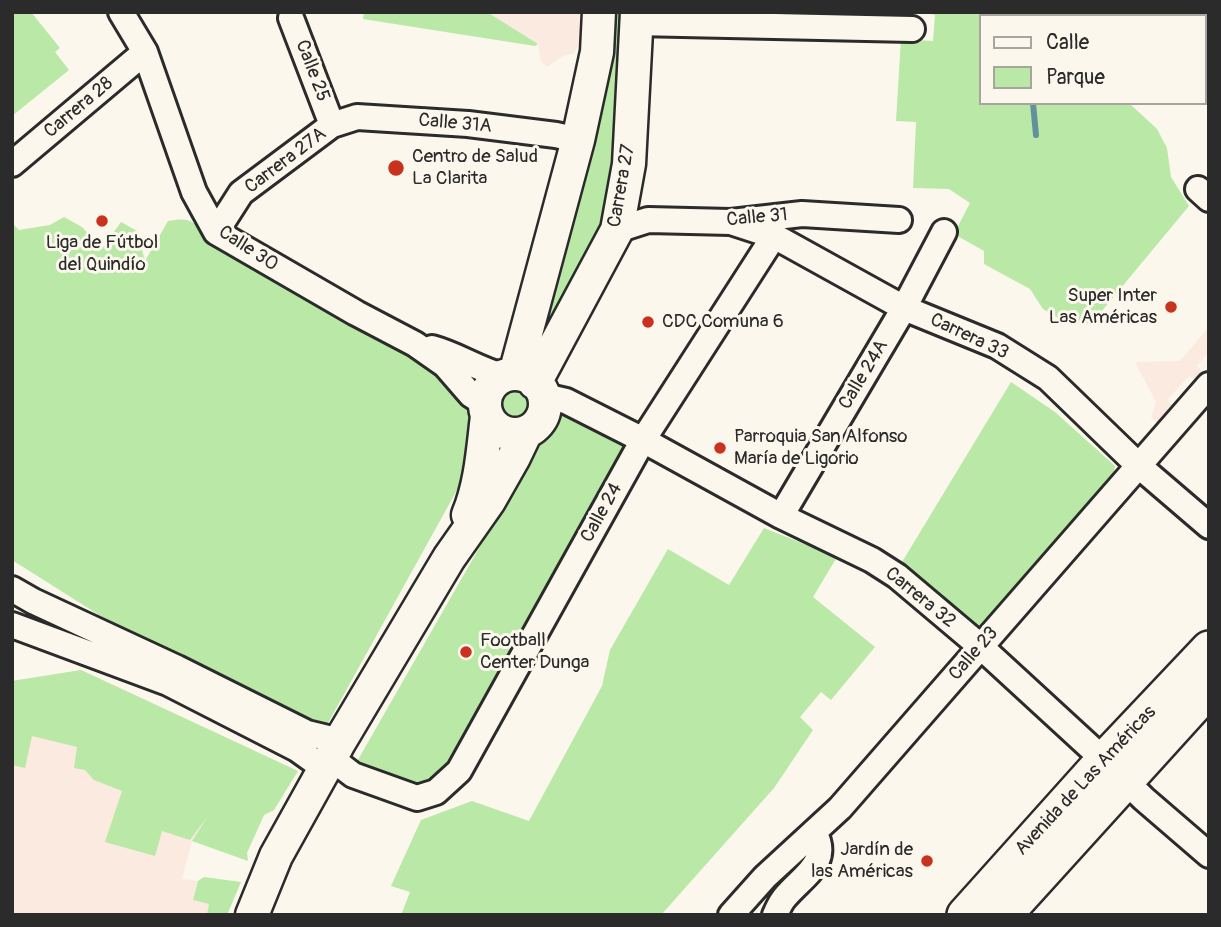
<!DOCTYPE html>
<html>
<head>
<meta charset="utf-8">
<style>
  body { margin:0 }
  #map { position:relative; width:1221px; height:927px; overflow:hidden; background:#fbf7ec; font-family:Pangolin,sans-serif }
  canvas { display:block }
  .frame { position:absolute; inset:0; border:14px solid #2b2b2b; pointer-events:none }
  .legend { position:absolute; left:979px; top:14px; width:228px; height:91px; box-sizing:border-box; background:#fbf7ec; border:2px solid #a8a59f; margin:0; padding:9px 12px; list-style:none; font-size:21px; color:#2b2b2b }
  .legend li { display:flex; align-items:center; gap:14px; height:35px }
  .legend b { width:35px; border:2px solid #a8a59f }
</style>
</head>
<body>
<div id="map">
<canvas width="1221" height="927"></canvas>
<div class="frame"></div>
<ul class="legend">
<li><b style="height:9px;background:#fbf7ec"></b>Calle</li>
<li><b style="height:19px;background:#b9e8a7"></b>Parque</li>
</ul>
</div>
<script>
const ctx = document.querySelector('canvas').getContext('2d');
ctx.lineJoin = 'round';
function fill(path, color) { ctx.fillStyle = color; ctx.fill(path, 'evenodd'); }
function strokePath(path, color, width, dash) { ctx.strokeStyle = color; ctx.lineWidth = width; ctx.lineCap = dash ? 'butt' : 'round'; ctx.setLineDash(dash || []); ctx.stroke(path); }
function write(font, color, halo, rows, align = 'center') {
  ctx.font = font + ' Pangolin,sans-serif'; ctx.lineWidth = 6; ctx.setLineDash([]); ctx.textBaseline = 'middle'; ctx.strokeStyle = halo; ctx.fillStyle = color; for (const [text, x, y, turn = 0] of rows) {
    ctx.save(); ctx.translate(x, y); ctx.rotate((+turn || 0) * Math.PI / 180); ctx.textAlign = isNaN(turn) ? turn : align; if (halo) ctx.strokeText(text, 0, 0); ctx.fillText(text, 0, 0); ctx.restore();
  }
}
fill(new Path2D(`
  M487 12H585L583 36 574 53 563 56 547 67 541 61 538 44Z
  M1209 327V352L1197 366 1207 375 1199 384 1189 376 1167 400 1177 409 1161 426 1151 417 1156 402 1135 362 1180 361Z
  M81 670 254 750 192 841 182 879 198 881 193 900 210 904 207 915H12V681Z`), '#fbeadf');
fill(new Path2D(`
  M12 12H31L60 48 55 52 69 70 12 116Z
  M364 12H487L538 44 535 46 363 19Z
  M609 12H629L614 196 548 343 544 341 541 333Z
  M922 12H1137L1136 16H981V103H1129L1157 129 1167 148 1171 177 1189 206 1091 324 1063 321 1043 309 1030 289 984 264V251L954 234 970 203 949 189 913 188 916 122 896 121 901 39 933 41 935 15Z
  M64 217 82 227 102 249 121 222 137 231 145 261 168 221C191 216 195 223 211 238L432 363 467 407 472 425V450L462 481 328 723 314 728 107 620 12 560V223L19 230 50 225Z
  M1011 382 1055 412 1115 466 1113 479 978 630 902 562Z
  M496 404a19 19 0 1 1 38 0a19 19 0 1 1-38 0Z
  M566 409 625 441 601 491 447 772 424 790 355 765 554 417Z
  M764 528 837 557 813 597 875 647 831 700 821 692 800 717 813 730 774 788 661 915H401L410 892 391 886 421 820 472 801 529 821 602 686 610 650 668 549 729 585Z
  M81 670 298 771 274 810 264 815 247 853 248 861 192 841 208 816 190 840 162 831 155 856 105 842 122 791 94 780 85 770 74 768 77 747 32 736 25 768 12 765V681Z
  M204 877 241 882 227 915H207L209 904 193 900 198 881Z`), '#b9e8a7');
strokePath(new Path2D(`
  M1021 12 1022 16
  M1033 103 1036 135`), '#63909d', 6);
const minor = new Path2D(`
  M121 12 145 52 194 192 216 232 356 313 415 344 445 365 471 395 485 404
  M1158 16 1159 12
  M291 18 332 125
  M636 23 912 29
  M1205 68 1209 71
  M12 164 145 52
  M1198 189 1209 199
  M731 222 774 236 904 308 997 346 1048 378 1139 466 1209 526
  M617 230 648 220 731 222 802 214 899 220
  M216 232 241 193 332 125 357 117 468 124 556 135 578 140
  M432 348C458 355 477 369 503 376
  M544 396 566 401 643 440 781 516 872 560 897 576 980 646 1104 760 1144 799 1209 855
  M781 516 904 308 944 232
  M12 589 33 601 177 668 307 733 340 741
  M12 625 168 683 297 749 325 769
  M331 758 353 775 417 798 436 792 459 771 643 440 774 236
  M731 915 765 877 840 808 1209 385
  M775 915C778 908 781 901 786 896 804 875 831 862 814 832`);
const tertiary = new Path2D(`
  M515 374 578 140 597 52 599 12
  M485 404a30 30 0 1 1 60 0a30 30 0 1 1-60 0Z
  M535 383 617 230 629 164 637 12
  M468 515C481 484 483 449 487 416
  M252 915 276 856 340 741 449 558 489 501 514 457 526 432`);
const secondary = new Path2D(`
  M965 915 1104 760 1209 649
  M1004 915 1209 689`);
strokePath(minor, '#2b2b2b', 30);
strokePath(tertiary, '#2b2b2b', 37);
strokePath(secondary, '#2b2b2b', 40);
strokePath(minor, '#fbf7ec', 24);
strokePath(tertiary, '#fbf7ec', 32);
strokePath(secondary, '#fbf7ec', 35);
for (const [x, y, r, color] of [
  [396,168,9,"#c8321e"],
  [102,221,7,"#c8321e"],
  [1171,307,7,"#c8321e"],
  [648,322,7,"#c8321e"],
  [720,448,7,"#c8321e"],
  [466,652,7,"#c8321e"],
  [927,861,7,"#c8321e"]
]) { const dot = new Path2D(); dot.arc(x, y, r, 0, 2 * Math.PI); ctx.fillStyle = color; ctx.fill(dot); strokePath(dot, '#fbf7ec', 2.5); }
write('19px', '#2b2b2b', '#fbf7ec', [
  ["Calle 25",312,71,69],
  ["Carrera 28",79,108,-40],
  ["Calle 31A",455,124,5],
  ["Carrera 27A",286,161,-37],
  ["Carrera 27",622,186,-80],
  ["Calle 31",757,218,-5],
  ["Calle 30",248,249,33],
  ["Carrera 33",969,337,25],
  ["Calle 24A",864,375,-59],
  ["Calle 24",602,513,-61],
  ["Carrera 32",920,598,39],
  ["Calle 23",974,654,-49],
  ["Avenida de Las Américas",1086,781,-47]
]);
write('19px', '#2b2b2b', '#fbf7ec', [
  ["Centro de Salud",412,157],
  ["La Clarita",412,179],
  ["Liga de Fútbol",102,243,"center"],
  ["del Quindío",102,265,"center"],
  ["Super Inter",1157,296,"right"],
  ["Las Américas",1157,318,"right"],
  ["CDC Comuna 6",662,322],
  ["Parroquia San Alfonso",734,437],
  ["María de Ligorio",734,459],
  ["Football",480,641],
  ["Center Dunga",480,663],
  ["Jardín de",913,850,"right"],
  ["las Américas",913,872,"right"]
], 'left');
</script>
</body>
</html>
